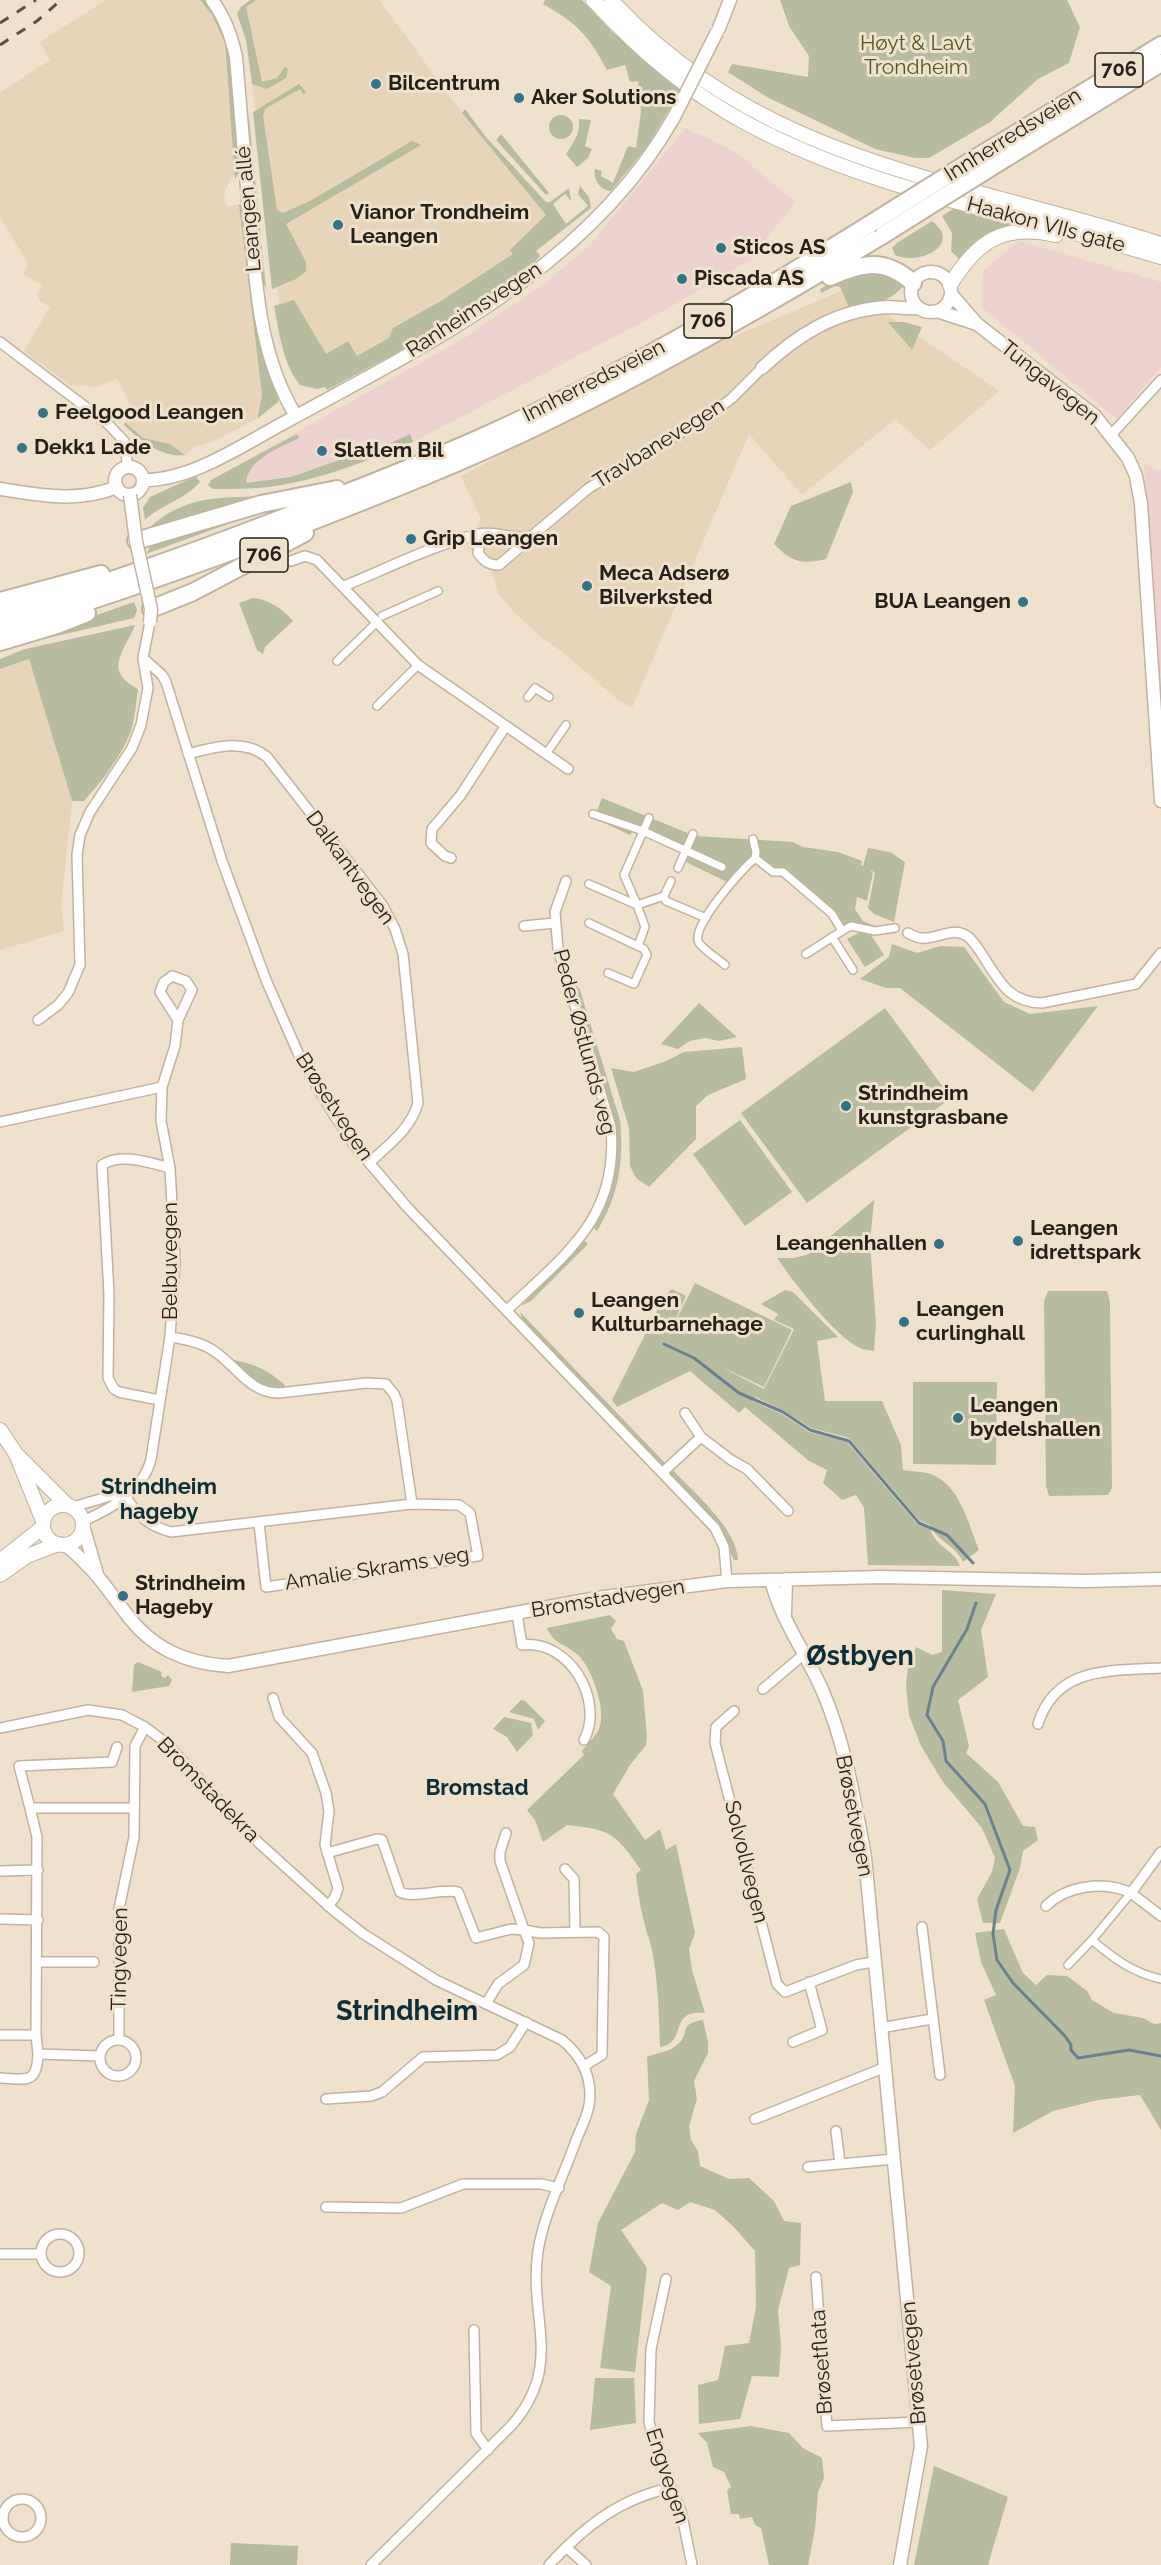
<!DOCTYPE html>
<html>
<head>
<meta charset="utf-8">
<style>
  body { margin:0 }
  canvas { display:block; background:#efe1cc }
</style>
</head>
<body>
<canvas width="1161" height="2565"></canvas>
<script>
const ctx = document.querySelector('canvas').getContext('2d');
ctx.lineJoin = 'round';
function fill(path, color) { ctx.fillStyle = color; ctx.fill(path, 'evenodd'); }
function strokePath(path, color, width, dash) { ctx.strokeStyle = color; ctx.lineWidth = width; ctx.lineCap = dash ? 'butt' : 'round'; ctx.setLineDash(dash || []); ctx.stroke(path); }
function write(font, color, halo, rows, align = 'center') {
  ctx.font = font + ' Raleway,sans-serif'; ctx.lineWidth = 6; ctx.setLineDash([]); ctx.textBaseline = 'middle'; ctx.strokeStyle = halo; ctx.fillStyle = color; for (const [text, x, y, turn = 0] of rows) {
    ctx.save(); ctx.translate(x, y); ctx.rotate((+turn || 0) * Math.PI / 180); ctx.textAlign = isNaN(turn) ? turn : align; if (halo) ctx.strokeText(text, 0, 0); ctx.fillText(text, 0, 0); ctx.restore();
  }
}
fill(new Path2D(`
  M686 128 737 153 795 202 750 260 669 308 413 442 356 465 290 483 259 488H210L208 485 211 480 463 339 540 287 589 246Z
  M1019 241 1161 282V367L1117 419 981 307 983 271Z
  M1144 463 1157 470 1161 469V703Z`), '#edd2d0');
fill(new Path2D(`
  M106 0H201L212 15 225 43 235 173 225 190 224 200 228 207 239 204 262 395 256 419 212 442 196 446 185 455 170 444 143 438 125 422 128 417 126 411 130 405 117 378 97 387 70 385 24 351 50 307 39 300 38 293 42 286 23 274 29 264 0 218V93L50 60 40 42Z
  M252 0H379L462 113 559 230 324 382 280 309 244 20 239 10Z
  M848 288 999 391 930 450 895 419 802 495 749 434 632 708 618 700 564 653 542 638 515 613 498 593 491 569 467 547 481 519 461 476 695 353Z
  M27 653 72 801 61 905 64 931 0 950V661Z`), '#e7d4b9');
fill(new Path2D(`
  M200 0H205C213 12 220 24 224 37 236 76 235 133 238 174L235 179 225 43 212 15Z
  M250 0H256L246 7 262 82 277 78 285 67 288 69 286 78 267 89 252 84 246 40 237 14 241 7Z
  M545 0H582L611 31 681 90 646 148 611 191C600 190 593 180 595 169L602 171 601 176 613 183 628 146 636 148 641 112 638 81 630 82 625 65 607 70C589 36 577 23 543 4Z
  M780 0H1067L1080 27 1069 63 1038 79 990 122 929 158H915L875 149 767 97 728 72 732 64 808 77 809 56 789 26Z
  M299 84 306 92 303 94 300 89 265 109 263 116 277 210 283 213 310 201 412 141 421 145 286 224 306 262V271L296 279 272 289 253 112Z
  M465 109 485 136 546 202H550L569 188 571 201 565 194 553 204 566 224 588 206 578 194 580 186 589 197 591 208 536 251 540 256 525 273 479 303 396 353 327 390 325 387 317 389 300 385C283 364 279 332 274 306L294 300 326 354 348 341 357 356 389 338 393 328 441 301 513 254 510 250 546 215 462 113Z
  M549 127a12 12 0 1 1 24 0a12 12 0 1 1-24 0Z
  M249 118 266 288 261 281 247 123Z
  M579 119 591 120 585 146 592 149 588 158 577 167 566 154C574 141 580 135 579 119Z
  M501 134 549 193 546 195 496 140Z
  M239 205H241C248 268 250 336 278 395V402L257 419 262 395Z
  M955 208 1012 223 1011 227 980 240 959 259 951 251 952 233 942 216Z
  M932 221C964 245 918 266 895 255L892 248 897 243Z
  M888 272 903 284 902 287C890 303 868 304 849 307L840 287 835 286 821 293 820 289 849 274Z
  M888 322H904L922 327 912 350Z
  M125 422 143 438 170 444 185 455C161 458 140 440 124 425Z
  M297 434 299 438C280 448 248 458 246 483L291 477 362 452 364 456 410 434 413 442C364 462 313 483 259 488 244 489 229 489 213 489L208 485 211 480Z
  M196 476 200 482C186 499 162 504 145 520L143 508 150 497Z
  M851 482 853 492 826 559C802 565 791 562 774 544L791 506Z
  M260 496 157 528 151 526C186 496 217 498 260 496Z
  M263 511 146 554 153 542Z
  M253 598C268 599 283 609 293 621L265 647 263 654 257 650 239 603Z
  M134 602 137 610 134 618 0 649Z
  M135 625C125 651 102 670 138 689 136 703 135 718 131 731 121 757 102 781 84 801H72L29 659 0 669V659L25 649Z
  M602 798 695 836 793 842 803 847 838 852 862 861 861 865 863 866 868 848 890 852 905 862 894 922 874 914 868 908 875 873 868 868 873 873 867 901 857 897 855 909 863 921 877 927 855 923 842 926 798 883 789 870 773 867 758 856 747 859 727 882 686 862 689 855 633 830 630 835 594 818Z
  M860 932 871 935 884 955 865 967 847 939Z
  M892 944 917 953 940 946 964 947 1004 1002 1030 1014 1098 1006 1033 1092 900 988H886L860 979 889 957Z
  M572 980 580 990 620 1120C624 1161 619 1195 597 1231L594 1229C628 1167 618 1132 599 1068 590 1039 581 1009 572 980Z
  M699 1003 737 1037 719 1041 705 1038 690 1041 678 1049 661 1044Z
  M885 1008 951 1098 807 1203 741 1113Z
  M742 1047 746 1079 708 1095 696 1106V1139L649 1187 636 1178 630 1166 629 1128 611 1068 634 1072 666 1061 684 1052Z
  M740 1120 792 1192 745 1226 693 1154Z
  M874 1200 870 1244 876 1323 874 1351C870 1350 864 1350 860 1348 835 1337 793 1281 777 1258H794L809 1254Z
  M585 1241 588 1244 531 1301 521 1306Z
  M695 1283 792 1330 764 1387 715 1364 764 1389 794 1329 774 1320 778 1314 761 1304 785 1290 793 1292 838 1337 817 1341 825 1401H882L901 1445 903 1470C912 1472 922 1471 931 1474 961 1486 968 1524 979 1550L963 1562C955 1544 938 1543 930 1525L919 1520 849 1438 811 1428 783 1410 755 1397 752 1401 782 1414 809 1432 847 1442 918 1525 930 1529C936 1548 955 1550 960 1566L868 1565 864 1508 856 1495 842 1500 823 1483 827 1470 809 1461 745 1407 739 1413 690 1371 617 1407 612 1400 665 1295 672 1289 686 1296 666 1340Z
  M1048 1291H1107L1110 1302 1112 1488 1108 1495 1049 1496 1046 1486 1044 1301Z
  M520 1312 667 1465 660 1464 523 1322Z
  M234 1360C256 1364 269 1371 285 1385L284 1388 260 1386 233 1363Z
  M913 1382H997L996 1465 913 1464Z
  M672 1469C693 1492 737 1528 738 1560H734L716 1523 674 1478 670 1473Z
  M942 1590 996 1594 981 1630 988 1677 958 1700 969 1746 966 1753 998 1782 1023 1826 1035 1827 1038 1840 1023 1851 1020 1868 1000 1923H983L977 1899 992 1872 995 1858 982 1828 943 1782 921 1746 909 1715 906 1685 908 1667 916 1647 932 1655 942 1652Z
  M610 1615 616 1621 611 1629 617 1639 624 1641 643 1691 647 1737 646 1745 630 1765 613 1794 645 1840 660 1829 666 1850 676 1844 695 1933 689 1949 692 1970 705 2013C667 2009 689 2042 660 2047 659 2015 658 1969 649 1939 642 1917 638 1897 636 1874L641 1870C615 1833 612 1830 567 1825L543 1842 535 1820 527 1810 584 1755 582 1751C587 1744 595 1737 599 1729 607 1711 592 1668 578 1655 565 1643 555 1646 547 1628Z
  M138 1662 162 1672 161 1676 165 1678 168 1675 172 1680 169 1686 132 1692 134 1665Z
  M521 1700 525 1701 545 1721 538 1730 534 1719 509 1712Z
  M504 1717 531 1723 533 1735 517 1752 507 1737 493 1729Z
  M1004 1929 1023 1973 1036 1985 1047 1975 1067 1976 1087 1991 1092 2000 1114 2013 1143 2018 1154 2024 1161 2023V2130L1140 2095 1098 2100 1053 2111 1013 2133 1015 2086 984 2000 996 1995 981 1962 975 1933Z
  M703 2020 708 2042V2053L694 2081 697 2099 689 2126 691 2140 698 2151 700 2166 729 2179 749 2178 774 2201 784 2221 801 2223 800 2265 789 2268 778 2310 781 2346 779 2377 752 2376 740 2419 699 2424 698 2385 718 2380 725 2346 749 2343 756 2307 755 2251 734 2227 715 2210 690 2202 678 2210 662 2203 621 2230 647 2268 635 2372 600 2368 611 2286 589 2272 598 2223 635 2152 636 2134 649 2100 647 2057C658 2052 668 2053 678 2044 691 2033 677 2024 703 2020Z
  M595 2378H634L636 2423 590 2430Z
  M751 2426 789 2433 803 2448 822 2458 824 2478 818 2492 815 2529 808 2565H769L761 2528 755 2525 752 2517 740 2519 739 2514H731L727 2490 731 2487 724 2472 713 2467 707 2443 698 2433Z
  M934 2466 1008 2497 988 2565H914Z
  M231 2543 298 2546 297 2565H230Z`), '#b7bc9f');
strokePath(new Path2D(`
  M664 1344 694 1358 739 1393 783 1412 810 1430 849 1441 919 1523 947 1535 973 1563
  M976 1603 967 1629 933 1687 927 1715 943 1741 946 1761 985 1804 1010 1870 996 1910 993 1934 997 1960 1013 1983 1065 2036 1071 2045V2050L1078 2058 1129 2050 1161 2056`), '#6a8290', 3);
const pedestrian = new Path2D(`
  M382 616 438 591
  M337 661 377 622
  M528 697 535 688 549 697
  M377 706 418 665
  M546 754 566 725
  M593 814 643 831 722 867
  M753 839 756 852 755 858
  M678 868 693 834
  M589 884 637 905
  M664 896 671 881
  M637 905 624 875 649 818
  M589 923 644 949 647 955 634 984 608 973
  M832 937 853 970
  M638 946 645 927 637 905 664 896 666 901 706 918
  M806 954 842 931
  M725 965C717 958 705 951 699 943 689 927 743 869 755 858L773 872H783L832 914 842 931 851 926 875 931 895 928
  M1131 1893 1092 1940C1113 1958 1133 1973 1161 1979
  M1068 1965 1092 1940`);
const minor = new Path2D(`
  M0 342 108 424 124 441 128 468
  M1111 435 1161 380
  M481 534 478 553C484 561 488 565 499 565L518 549 526 538
  M291 561 305 556 317 560 418 665 568 769
  M344 586C388 568 433 545 479 534 496 530 517 542 533 535L589 488 710 415 732 398 762 368
  M143 658 162 675 166 682 222 861 266 980 302 1062 334 1115 354 1145 407 1207 715 1528 724 1547 727 1581
  M188 754C214 747 244 738 267 757L383 906 395 929 403 954 418 1103C411 1129 388 1145 369 1163
  M451 858 445 856 431 843 432 829 460 796 505 727
  M524 926 555 923
  M908 933C912 935 917 938 921 938 937 940 951 926 967 936 973 940 977 947 981 953 999 980 1007 1002 1042 1003L1136 984 1161 953
  M38 1020 58 1005 68 993 80 965 77 855 80 835 90 812 132 748 141 725 148 688 143 658 150 622
  M0 1122 162 1087
  M507 1310C566 1254 619 1218 611 1127L558 949 555 912 566 881
  M170 1337C185 1339 201 1342 214 1351 237 1366 249 1393 279 1393L366 1383 386 1384 394 1394 397 1401 412 1504
  M159 1400 119 1392 114 1389 108 1378 109 1294 102 1165C120 1152 151 1163 170 1168
  M685 1413 701 1437
  M662 1473 701 1437 731 1460 747 1469 788 1511
  M125 1495C136 1515 149 1526 171 1532L412 1504 459 1505 470 1513 478 1556 266 1587 259 1523
  M73 1507 110 1496 125 1495
  M83 1521C111 1509 143 1491 151 1459L170 1337 175 1262 170 1168 161 1121 162 1087 175 1046 178 1020 192 990 186 981 172 976 164 982 160 992 178 1020
  M517 1614 522 1645C569 1639 605 1700 584 1740
  M763 1689 804 1654
  M273 1698 279 1717 312 1753 326 1793 329 1811 325 1845 338 1888 335 1897 328 1906
  M734 1711 716 1727 715 1743 777 1984 785 1992 856 1965 873 1962
  M1038 1724C1056 1666 1110 1671 1161 1668
  M0 1728 88 1710 122 1715 145 1727 165 1742 259 1843 333 1910 362 1933 436 1980 562 2040C579 2054 590 2072 590 2095 590 2110 583 2124 577 2138 564 2175 544 2213 538 2251 528 2320 565 2364 511 2426L371 2565
  M30 1808 19 1766 112 1762 117 1747
  M327 1853 377 1839 382 1840 400 1892C411 1899 444 1888 458 1892L476 1938 511 1929 524 1930 500 1861V1852L506 1833
  M565 1869 574 1879 575 1932
  M0 1871 38 1870
  M1131 1893 1161 1916
  M1046 1906C1066 1886 1104 1880 1131 1893L1161 1852
  M0 1919 38 1920
  M922 1927 940 2075
  M524 1930 540 1933 598 1932 604 1937 602 2055 584 2066
  M37 1962H94
  M486 2004 498 1984 524 1965 529 1943 524 1930
  M880 2028 932 2019
  M0 2035H36
  M119 2040V1909L134 1837 135 1746 145 1727
  M100 2058a18 18 0 1 1 36 0a18 18 0 1 1-36 0Z
  M793 2042 822 2030 809 1982
  M100 2056 38 2054 36 2035 37 1837 30 1808H134
  M0 2078C26 2079 37 2085 38 2054
  M326 2099 371 2096 382 2092 423 2057 497 2055 510 2047 526 2022
  M755 2119 886 2067
  M836 2131 840 2164
  M808 2167 894 2159
  M326 2207 401 2208 463 2184H541L559 2188
  M41 2253a19 19 0 1 1 38 0a19 19 0 1 1-38 0Z
  M0 2254H41
  M816 2277 827 2426 919 2422
  M666 2279 651 2349 649 2422 659 2459 681 2511 692 2565
  M474 2330 476 2433 488 2450
  M3 2518a19 19 0 1 1 38 0a19 19 0 1 1-38 0Z
  M566 2547 586 2565
  M549 2565C584 2527 620 2498 671 2488`);
const tertiary = new Path2D(`
  M212 0C225 18 231 35 236 57 240 109 245 160 249 212 256 282 258 354 296 416
  M719 28 730 0
  M911 292a20 20 0 1 1 40 0a20 20 0 1 1-40 0Z
  M951 294 977 324 1095 416 1128 458 1136 476 1141 504 1161 801
  M937 311 977 324
  M762 368C797 335 836 310 887 307 897 307 908 309 919 308
  M115 481a14 14 0 1 1 28 0a14 14 0 1 1-28 0Z
  M143 480C192 481 247 442 289 420 432 342 591 265 674 117
  M0 489C40 495 78 503 117 487
  M83 1526 97 1574
  M62 1544C73 1549 79 1557 87 1565 102 1579 112 1596 125 1612 151 1648 184 1663 228 1666L597 1598 727 1581 880 1577 1086 1581 1161 1579
  M771 1580C781 1621 807 1654 823 1692 845 1743 855 1802 865 1857L921 2446 900 2565
  M785 1614 786 1579`);
const secondary = new Path2D(`
  M593 0C638 49 689 93 748 124 874 192 1024 215 1161 257
  M611 0C761 164 962 180 1161 244
  M950 285C977 241 1003 223 1056 235
  M0 1430 16 1454 43 1521
  M17 1455 67 1505
  M43 1525a20 20 0 1 1 40 0a20 20 0 1 1-40 0Z
  M0 1561 43 1527
  M0 1575 27 1556 58 1544`);
const trunk = new Path2D(`
  M977 157 1161 45
  M998 163 1161 63
  M830 277C862 263 885 257 913 283
  M136 541 261 504 337 489
  M0 601 101 574
  M151 609 193 592 305 533
  M0 615C94 588 186 555 277 520 346 493 415 467 482 437 617 377 745 302 870 224
  M0 629C100 600 197 565 295 528 380 495 464 462 546 422 662 366 773 302 883 235
  M0 642 57 625 87 613`);
strokePath(pedestrian, '#c1b39f', 10);
strokePath(minor, '#c1b39f', 12);
strokePath(tertiary, '#c1b39f', 15);
strokePath(secondary, '#c1b39f', 16);
strokePath(trunk, '#c1b39f', 20);
strokePath(pedestrian, '#fff', 7);
strokePath(minor, '#fff', 9);
strokePath(tertiary, '#fff', 12);
strokePath(secondary, '#fff', 14);
strokePath(trunk, '#fff', 16);
strokePath(new Path2D(`
  M0 23 36 0
  M0 45 37 21 61 0`), '#585145', 3, [10, 10]);
const tertiaryBridge = new Path2D(`
  M674 117 717 32
  M130 495 136 541 151 609 150 622`);
const trunkBridge = new Path2D(`
  M870 224 977 157
  M883 235 998 163`);
strokePath(tertiaryBridge, '#c1b39f', 15, []);
strokePath(trunkBridge, '#c1b39f', 20, []);
strokePath(tertiaryBridge, '#fff', 12);
strokePath(trunkBridge, '#fff', 16);
for (const [x, y, r, color] of [
  [376,84,6,"#327486"],
  [519,98,6,"#327486"],
  [338,225,6,"#327486"],
  [721,248,6,"#327486"],
  [682,279,6,"#327486"],
  [43,413,6,"#327486"],
  [22,448,6,"#327486"],
  [322,451,6,"#327486"],
  [411,539,6,"#327486"],
  [587,586,6,"#327486"],
  [1023,602,6,"#327486"],
  [846,1106,6,"#327486"],
  [1018,1241,6,"#327486"],
  [939,1244,6,"#327486"],
  [579,1313,6,"#327486"],
  [904,1322,6,"#327486"],
  [958,1418,6,"#327486"],
  [123,1596,6,"#327486"]
]) { const dot = new Path2D(); dot.arc(x, y, r, 0, 2 * Math.PI); ctx.fillStyle = color; ctx.fill(dot); strokePath(dot, '#efe1cc', 2); }
for (const [x, y, w] of [
  [1119,70,48],
  [708,321,48],
  [264,555,48]
]) { const box = new Path2D(); box.roundRect(x - w / 2, y - 17, w, 34, 4.5); ctx.fillStyle = '#efe1cc'; ctx.fill(box); strokePath(box, '#252018', 1.5); }
write('bold 20px', '#252018', null, [
  ["706",1119,70],
  ["706",708,321],
  ["706",264,555]
]);
write('21px', '#51581d', '#efe1cc', [
  ["Høyt & Lavt",916,44],
  ["Trondheim",916,68]
]);
write('bold 21px', '#252018', '#efe1cc', [
  ["Bilcentrum",388,84],
  ["Aker Solutions",531,98],
  ["Vianor Trondheim",350,213],
  ["Leangen",350,237],
  ["Sticos AS",733,248],
  ["Piscada AS",694,279],
  ["Feelgood Leangen",55,413],
  ["Dekk1 Lade",34,448],
  ["Slatlem Bil",334,451],
  ["Grip Leangen",423,539],
  ["Meca Adserø",599,574],
  ["Bilverksted",599,598],
  ["BUA Leangen",1011,602,"right"],
  ["Strindheim",858,1094],
  ["kunstgrasbane",858,1118],
  ["Leangen",1030,1229],
  ["idrettspark",1030,1253],
  ["Leangenhallen",927,1244,"right"],
  ["Leangen",591,1301],
  ["Kulturbarnehage",591,1325],
  ["Leangen",916,1310],
  ["curlinghall",916,1334],
  ["Leangen",970,1406],
  ["bydelshallen",970,1430],
  ["Strindheim",135,1584],
  ["Hageby",135,1608]
], 'left');
write('21px', '#252018', '#efe1cc', [
  ["Innherredsveien",1013,135,-32],
  ["Leangen allé",249,209,-95],
  ["Haakon VIIs gate",1046,225,15],
  ["Ranheimsvegen",474,310,-33],
  ["Innherredsveien",594,381,-27],
  ["Tungavegen",1050,383,39],
  ["Travbanevegen",659,444,-32],
  ["Dalkantvegen",350,868,54],
  ["Peder Østlunds veg",584,1042,75],
  ["Brøsetvegen",334,1107,57],
  ["Belbuvegen",171,1261,-90],
  ["Amalie Skrams veg",377,1569,-9],
  ["Bromstadvegen",608,1599,-9],
  ["Bromstadekra",208,1790,46],
  ["Brøsetvegen",854,1816,79],
  ["Solvollvegen",746,1862,76],
  ["Tingvegen",120,1959,-89],
  ["Brøsetflata",822,2362,-94],
  ["Brøsetvegen",914,2363,-95],
  ["Engvegen",667,2476,72]
]);
write('bold 22px', '#0e2e37', '#efe1cc', [
  ["Strindheim",159,1487],
  ["hageby",159,1512],
  ["Bromstad",477,1788]
]);
write('bold 27px', '#0e2e37', '#efe1cc', [
  ["Østbyen",860,1657],
  ["Strindheim",407,2012]
]);
</script>
</body>
</html>
